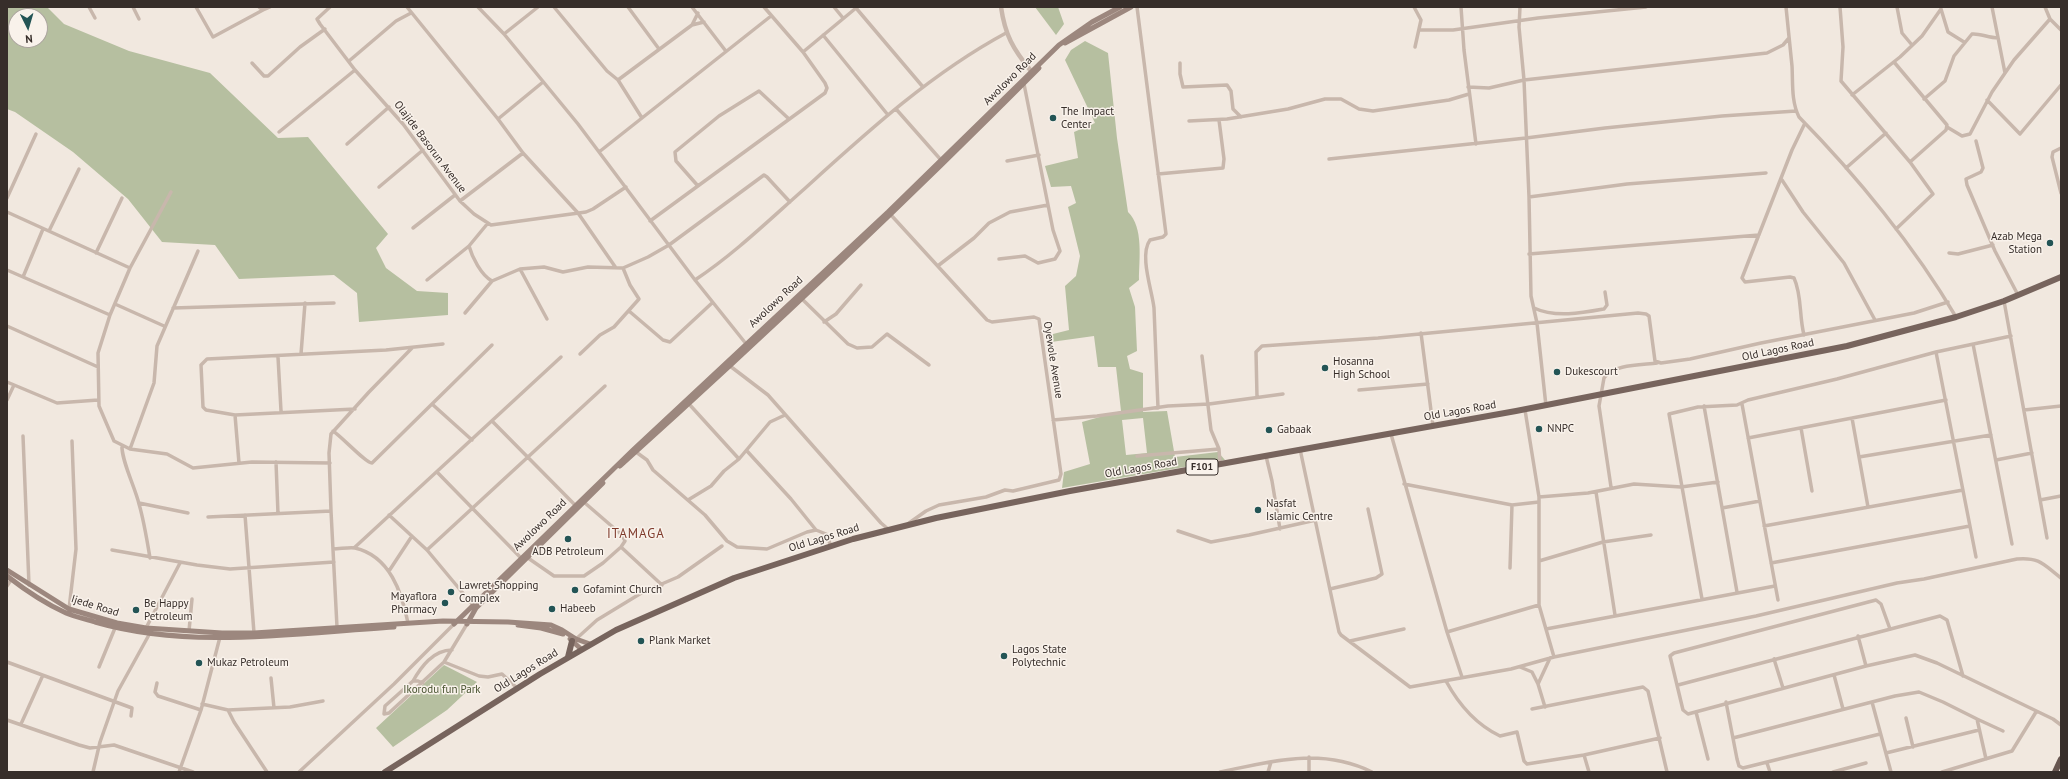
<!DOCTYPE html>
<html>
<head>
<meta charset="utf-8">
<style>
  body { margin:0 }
  #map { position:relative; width:2068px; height:779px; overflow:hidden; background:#f1e8df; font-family:"PT Sans",sans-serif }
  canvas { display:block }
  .frame { position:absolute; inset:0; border:8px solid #372e2a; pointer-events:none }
  .north { position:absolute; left:8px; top:8px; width:40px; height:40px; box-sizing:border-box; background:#f9f2eb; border:1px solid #aba49e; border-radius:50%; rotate:175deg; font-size:11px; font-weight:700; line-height:16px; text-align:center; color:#372e2a }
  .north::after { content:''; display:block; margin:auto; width:14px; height:18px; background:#235455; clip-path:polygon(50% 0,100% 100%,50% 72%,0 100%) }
</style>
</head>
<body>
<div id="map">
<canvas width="2068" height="779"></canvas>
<div class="frame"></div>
<div class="north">N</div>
</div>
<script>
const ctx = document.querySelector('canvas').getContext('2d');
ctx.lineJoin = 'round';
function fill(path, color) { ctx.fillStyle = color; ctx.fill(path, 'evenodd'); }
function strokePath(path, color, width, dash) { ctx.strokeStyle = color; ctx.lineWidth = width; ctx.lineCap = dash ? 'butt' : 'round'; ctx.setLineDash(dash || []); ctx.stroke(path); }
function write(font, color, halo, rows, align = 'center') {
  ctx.font = font + ' "PT Sans",sans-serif'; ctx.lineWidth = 3; ctx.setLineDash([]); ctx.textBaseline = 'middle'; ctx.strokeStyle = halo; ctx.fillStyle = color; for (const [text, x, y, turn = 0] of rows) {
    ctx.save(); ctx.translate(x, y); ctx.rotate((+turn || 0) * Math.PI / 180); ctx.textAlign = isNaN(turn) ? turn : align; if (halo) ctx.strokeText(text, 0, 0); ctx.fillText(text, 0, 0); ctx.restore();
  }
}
fill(new Path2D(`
  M7 7H47L64 24 129 51 210 73 278 138 308 137 388 234 376 248 386 268 417 291 448 293V315L359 322 357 293 334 275 239 279 215 245 162 242 128 199 73 152 15 112 7 109ZM16 16H40V40H16Z
  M1035 7H1058L1064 24 1056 35Z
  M1085 41 1108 53 1117 138 1128 212C1144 227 1139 260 1139 280L1129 288 1135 307 1137 351 1127 356 1130 369 1143 373V412L1167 411 1175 457 1218 452 1225 460 1062 488 1064 472 1090 464 1082 422 1121 411 1116 367H1098L1094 336 1051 342 1049 335 1069 330 1065 286 1076 276 1080 256 1068 207 1076 203 1071 186 1051 187 1045 166 1078 158 1074 132 1095 123 1065 60 1071 50ZM1143 418 1147 453 1126 455 1122 420Z
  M444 665 477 682 447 710 393 747 376 728Z`), '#b6bfa0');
strokePath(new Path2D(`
  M89 7 95 18
  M133 7 139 19
  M196 7 213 37 263 10
  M259 7 263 10 270 7
  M330 7 317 19 320 24 355 70 403 124 460 201 474 214 491 225 586 212 593 209 626 187
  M407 7 498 119 523 153 578 213 616 268
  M478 7 504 34 578 124 695 280 747 345
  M554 7 607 71 618 80 642 118
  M628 7 659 49
  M692 7 725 50
  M834 7 843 18
  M1137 7 1166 234 1163 237 1150 240C1139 255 1152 290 1154 308L1158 408
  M1414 7 1421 20 1415 47
  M1461 7 1464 50 1476 144
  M1520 7 1519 27 1524 80 1529 197 1531 296 1537 323 1546 406
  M1786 7C1788 27 1790 46 1792 66 1793 82 1791 101 1799 117 1856 175 1915 247 1956 317
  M1840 7 1843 47 1841 81 1910 162 1933 194 1896 229
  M1897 7 1902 33 1912 45
  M1992 7 2005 73
  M2045 7 2050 19 2061 30
  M856 8 923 87
  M1941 9 1948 32 1964 42
  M692 25 698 13
  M1419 30H1453L1538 18 1646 7
  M504 34 538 7
  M823 35 888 115
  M803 52 856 8
  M349 61 396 21 411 13
  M1894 62 1947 125 1946 130 1910 162
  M252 63 264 76H268L300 47 325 29
  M1180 63V74L1183 87 1227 85 1231 91 1233 109 1241 117
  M618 80 692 25 704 22
  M1468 87 1489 88 1524 80 1767 53 1783 45 1789 38
  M1852 95 1900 57 1922 36 1941 9
  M1924 99 1945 81 1954 56 1972 34C1979 33 1989 38 1998 38
  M1987 100 2020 134 2061 85
  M896 109 941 160
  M498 119 543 82
  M1189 121 1227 119 1288 109 1325 99H1341L1359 109 1373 111 1449 100 1469 94
  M1947 127 1962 136 1970 134 1992 92 2014 60 2050 19
  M279 132 355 70
  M1976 141 1983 168 1981 172 1966 179 1967 185 1995 251 2018 295
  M347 144 389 107
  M2061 148 2053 152 2052 157 2061 193
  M599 152 771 16
  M1329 159 1526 138 1605 128 1722 116 1796 111
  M1007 161 1039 155
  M1846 168 1886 133
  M1158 174 1223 168 1224 159 1219 120
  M1782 180 1803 212 1844 263 1875 320
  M698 186 676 161 675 152 719 116 759 91 789 119
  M379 187 423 150
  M1529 197 1627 184 1766 173
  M7 198 36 134
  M460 201 523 153
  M7 212 130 268
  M891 215 987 320 992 322 1034 317 1039 319 1061 474 1059 480 1013 491 1005 490 986 497 939 505 926 511 909 523
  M650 221 825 93 827 88 825 83 803 52 764 7
  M488 223 469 246C472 257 481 275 492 281
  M413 228 455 195
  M49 231 79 169
  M96 253 122 198
  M1949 253 1958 254 1993 245
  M1529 254 1759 235
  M999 259 1025 256 1038 263 1055 259 1060 251 1053 230 1024 84
  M939 265 974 238 989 223 1010 212 1048 205
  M520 269 547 319
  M7 270 110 315
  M23 277 43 229
  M427 280 469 246
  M695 280C734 254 767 222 802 191 866 133 930 74 1006 33
  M801 298 848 344 857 348 872 347 887 334 929 365
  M2004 301 2047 538
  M115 304 164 326
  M173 308 334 303
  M1534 308C1555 318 1582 313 1604 309L1607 305 1605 292
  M629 311 663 340 670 342 712 303
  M465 313 492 281 520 269 544 267 563 272 588 267 623 268 648 257 669 245 764 175 767 177 790 202
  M824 322 836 314 861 285
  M7 326 98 367
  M1421 333 1433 426
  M1804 335C1799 316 1802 295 1794 278L1790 277 1745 282 1742 278 1792 150 1805 123
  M1973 344 2012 544
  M1936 352 1976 557
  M301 354 305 303
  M580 354 600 335 614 327 639 299 630 285 623 268
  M1202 356 1211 430 1219 449 1220 464
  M278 357 281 411
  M730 366 768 395 881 523 888 529
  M7 382 57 403 98 400
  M1359 390 1428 384
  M1257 397 1256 352 1262 346 1378 338 1638 313 1646 314 1649 316 1655 361 1661 363 1690 359 1761 343 1914 313 1948 302
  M7 400 14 385
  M432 404 472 440
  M689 404 739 459
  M1742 404 1778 600
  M1704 406 1737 592
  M355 409 235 415 206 410 203 407 201 365 207 359 386 350 443 344
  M1525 410 1539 497V605L1554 657
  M2024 410 2061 406
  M235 415 239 463
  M1852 418 1868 507
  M1053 420 1097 416 1168 406 1209 404 1283 394
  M493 422 575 505
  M1801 428 1812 491
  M333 431C341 436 367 464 372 463L492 345
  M1391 434 1447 632 1462 677
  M23 436 29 585
  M1748 438 1946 400
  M122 445 130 449 167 454 193 468 252 462 330 463
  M130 449 154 383 157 346 198 251
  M1300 449 1339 632 1341 635 1410 687 1511 669 1554 657 1756 616 1897 583 1924 579 2017 559C2040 557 2044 565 2061 578
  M747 451 791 499 816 530
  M636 452 647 460 653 470 705 515 727 541 737 547 767 549 807 532 816 530 826 534 831 546
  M1137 456 1219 449
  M1266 456 1272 481 1280 529
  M1859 457 1991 435
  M1996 460 2032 453
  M276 462 278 514
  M437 472 521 558
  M1404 484 1512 505 1539 502
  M1611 487 1599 406 1604 378C1613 364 1642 365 1657 363
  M1596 492 1615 615
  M1539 497 1588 493 1634 484 1681 487 1718 482
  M688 500 711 486 724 471 739 459 770 422 785 415
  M2040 500 2061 496
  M139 503 188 513
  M1722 508 1760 501
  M245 515 254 633
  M389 515 427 550 472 604
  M208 517 331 511
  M1764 526 1963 490
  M1178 531 1211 542 1249 535 1316 520
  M621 547 662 585
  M354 548 561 357
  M333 549C340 549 349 547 355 548 390 556 402 593 408 623
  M112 550 197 565 230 569 334 562
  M427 550 605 386
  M150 558C147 540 144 521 139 504 135 487 121 460 122 445L114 441 99 406 98 353 110 315 130 268 171 192
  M528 558 554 576H584L603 563 621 547 625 541 622 535 585 503
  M1539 561 1603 542 1651 535
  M1771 563 1970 526
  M1510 568 1512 505
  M389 571 412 536
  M7 586 11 580
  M1330 589 1376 578 1382 574 1368 509
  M1702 599 1669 414 1698 407 1737 405 1748 400 1837 379 1936 352 2011 336
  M69 609 76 549 72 441
  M337 627 331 511 329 453 331 434 369 392 412 348
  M146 628 180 563
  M1546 629 1775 586
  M1890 629 1881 604 1876 600 1674 653 1670 656 1683 710 1688 714 1866 666 1915 655 1937 663 2053 719 2061 725
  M189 631 192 599
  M1447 632 1539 605
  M1858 636 1866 666
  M576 639 597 620 643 592 678 577 722 546
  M1350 641 1404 629
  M1774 659 1783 688
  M7 662 132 708 131 716
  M444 662 479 676 488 677 502 674 517 688
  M99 667 115 628
  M1520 667 1532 672 1538 684
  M1834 675 1843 709
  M271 678 274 708
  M413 681C421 667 433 650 452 650
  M1446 681C1459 705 1475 724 1500 736L1517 732 1524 761 1527 764 1584 755 1660 738
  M157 683 155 692 158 696 201 710
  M423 683 418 681H413L385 706 384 714 389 713 444 662 467 624
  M1678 685 1940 616 1947 620 1963 676
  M1726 702 1737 759 1739 766 1743 768 1880 734
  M1872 702 1891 772
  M202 704 228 710 290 707 323 701
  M1545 707 1538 684 1550 658
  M1532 709 1643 687 1648 691 1667 772
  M228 710 234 722 267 772
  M1696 712 1708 759
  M1906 718 1913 747
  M1977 719 2003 731
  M7 720 79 745 90 748 114 745 193 772
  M21 724 43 675
  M1733 738 1895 696 1919 692 1943 702 1977 719 1986 759
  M1886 753 1979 730
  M1584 755 1589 772
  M1767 763 1770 772
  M93 772 100 742 118 691 150 633
  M179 772 201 710 220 637
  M299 772 394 684 454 624
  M1220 772C1273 761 1321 747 1372 772
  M1268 772 1271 762
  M1309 772V757
  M1833 772 1866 763
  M1942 772 2012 751 2036 712`), '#c8b7ac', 3.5);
strokePath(new Path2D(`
  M1001 7C1005 35 1013 49 1031 71`), '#c8b7ac', 4.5);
strokePath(new Path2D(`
  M1065 43 1131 7
  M620 466C763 337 903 205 1039 68
  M7 570 69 609 117 623 146 628 222 633H254L443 621 508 622 551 625 562 630 576 639 590 644
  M7 576C25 590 46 604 66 613 75 617 86 619 95 622 192 650 296 633 394 627
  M454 624 633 450 888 212 1059 45 1092 22 1120 7
  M467 624 476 608 603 483
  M518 625 541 628 563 634
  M570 639 581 649`), '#9c877e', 5);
strokePath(new Path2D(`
  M568 657 572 641
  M385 772 540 674 616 630 734 578 853 539 936 518 1070 491 1516 411 1847 346 1956 317 2004 301 2061 277`), '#77645d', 6);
strokePath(new Path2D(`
  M2055 772 2061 759`), '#675650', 6);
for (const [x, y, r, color] of [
  [1053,118,4,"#235455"],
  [2050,243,4,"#235455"],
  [1325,368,4,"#235455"],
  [1557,372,4,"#235455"],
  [1539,429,4,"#235455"],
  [1269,430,4,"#235455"],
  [1258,510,4,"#235455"],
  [568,539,4,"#235455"],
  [575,590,4,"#235455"],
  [451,592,4,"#235455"],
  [445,603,4,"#235455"],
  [552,609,4,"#235455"],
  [136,610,4,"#235455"],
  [641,641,4,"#235455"],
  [1004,656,4,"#235455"],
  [199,663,4,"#235455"]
]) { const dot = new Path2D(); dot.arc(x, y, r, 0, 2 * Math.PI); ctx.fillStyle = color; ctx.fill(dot); strokePath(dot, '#f9f2eb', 1.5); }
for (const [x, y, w] of [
  [1202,467,32]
]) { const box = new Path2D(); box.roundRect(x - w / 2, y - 8, w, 16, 3); ctx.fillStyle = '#f9f2eb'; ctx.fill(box); strokePath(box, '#372e2a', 1); }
write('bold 10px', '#372e2a', null, [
  ["F101",1202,467]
]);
write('11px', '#372e2a', '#f9f2eb', [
  ["Awolowo Road",1010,79,-45],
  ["Olajide Basorun Avenue",430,147,53],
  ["Awolowo Road",776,302,-43],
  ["Old Lagos Road",1778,350,-12],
  ["Oyewole Avenue",1053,360,81],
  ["Old Lagos Road",1460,411,-10],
  ["Old Lagos Road",1141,468,-10],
  ["Awolowo Road",540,525,-44],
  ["Old Lagos Road",824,538,-17],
  ["Ijede Road",95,606,17],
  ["Old Lagos Road",526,671,-32]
]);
write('11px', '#372e2a', '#f9f2eb', [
  ["The Impact",1061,112],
  ["Center",1061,125],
  ["Azab Mega",2042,237,"right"],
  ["Station",2042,250,"right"],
  ["Hosanna",1333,362],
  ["High School",1333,375],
  ["Dukescourt",1565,372],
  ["NNPC",1547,429],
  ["Gabaak",1277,430],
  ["Nasfat",1266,504],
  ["Islamic Centre",1266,517],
  ["ADB Petroleum",568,552,"center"],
  ["Lawret Shopping",459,586],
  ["Complex",459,599],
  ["Gofamint Church",583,590],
  ["Mayaflora",437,597,"right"],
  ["Pharmacy",437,610,"right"],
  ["Be Happy",144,604],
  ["Petroleum",144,617],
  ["Habeeb",560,609],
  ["Plank Market",649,641],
  ["Lagos State",1012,650],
  ["Polytechnic",1012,663],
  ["Mukaz Petroleum",207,663]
], 'left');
write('11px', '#485330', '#f9f2eb', [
  ["Ikorodu fun Park",442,690]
]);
ctx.letterSpacing = '1px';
write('13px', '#7e3a2b', '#f9f2eb', [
  ["ITAMAGA",636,534]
]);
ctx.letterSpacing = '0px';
</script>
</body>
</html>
